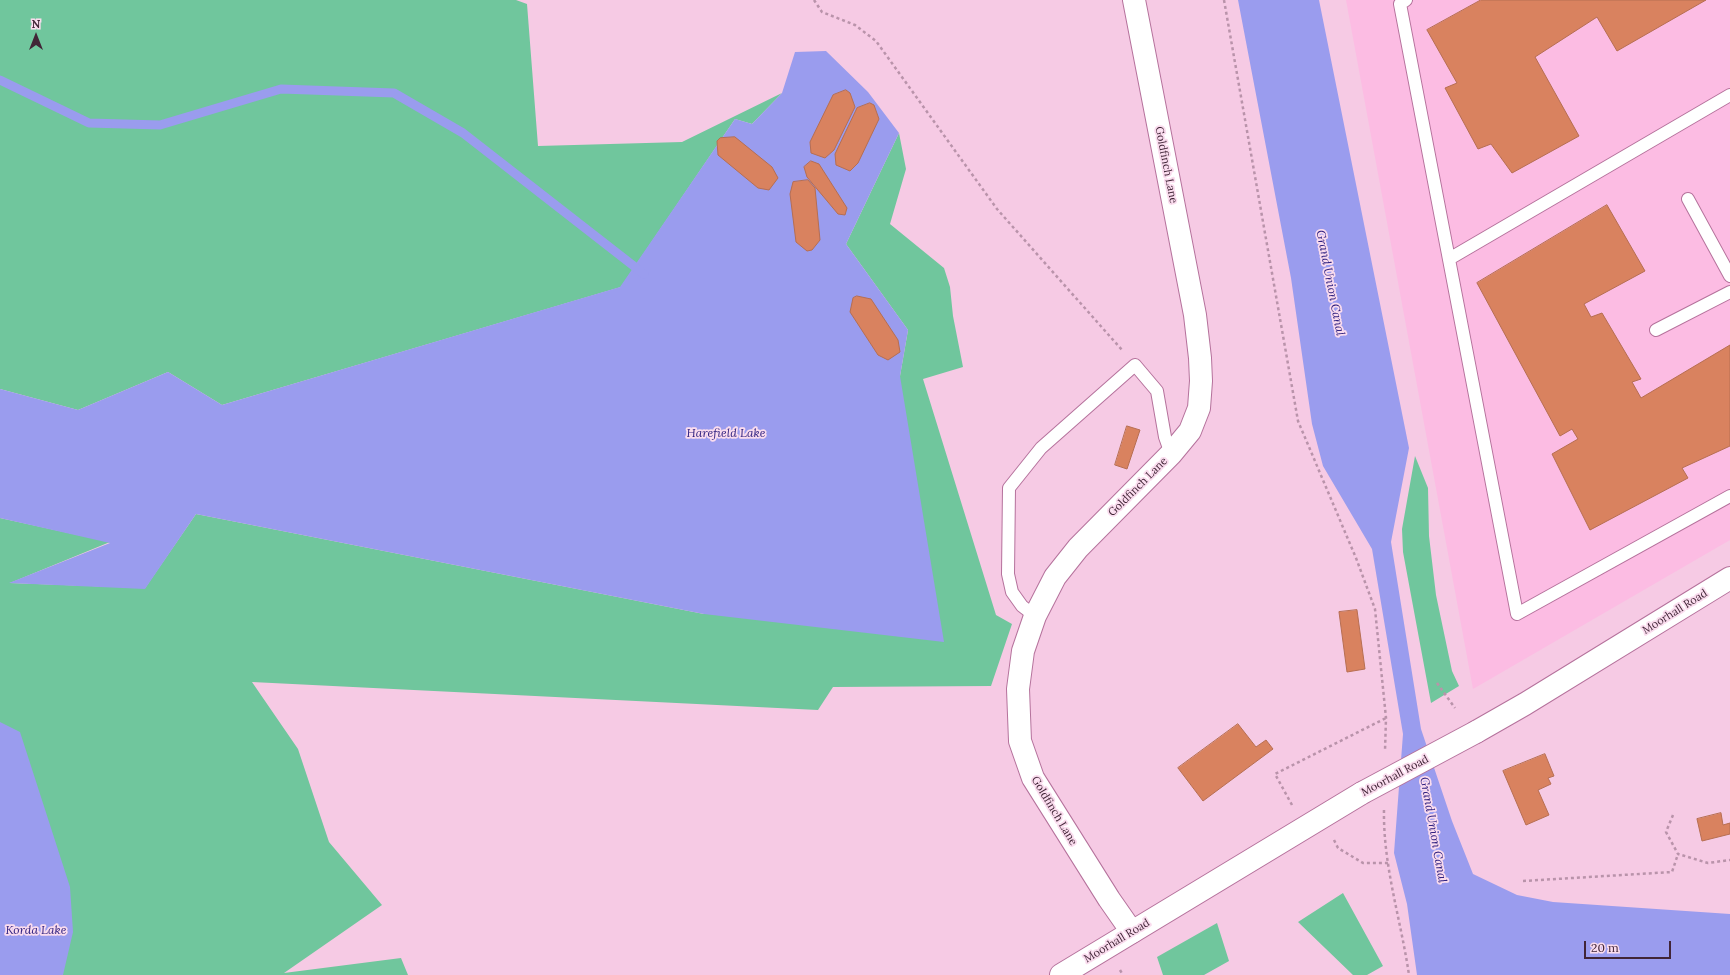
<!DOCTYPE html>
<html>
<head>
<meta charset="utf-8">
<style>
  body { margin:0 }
  #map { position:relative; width:1730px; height:975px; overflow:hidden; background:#f6cae4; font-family:Lora,serif }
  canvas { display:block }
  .north { position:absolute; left:16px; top:16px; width:40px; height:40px; -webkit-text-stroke:3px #fadcee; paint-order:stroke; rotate:0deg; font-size:11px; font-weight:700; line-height:16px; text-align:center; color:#412537 }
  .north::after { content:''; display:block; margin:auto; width:14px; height:18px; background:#412537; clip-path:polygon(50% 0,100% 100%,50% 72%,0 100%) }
  .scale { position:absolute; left:1584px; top:941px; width:87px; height:18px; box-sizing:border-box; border:2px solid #412537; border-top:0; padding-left:5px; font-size:12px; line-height:14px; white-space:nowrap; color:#412537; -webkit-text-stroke:3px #fadcee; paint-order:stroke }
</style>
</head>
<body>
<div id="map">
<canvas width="1730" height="975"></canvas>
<div class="north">N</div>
<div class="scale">20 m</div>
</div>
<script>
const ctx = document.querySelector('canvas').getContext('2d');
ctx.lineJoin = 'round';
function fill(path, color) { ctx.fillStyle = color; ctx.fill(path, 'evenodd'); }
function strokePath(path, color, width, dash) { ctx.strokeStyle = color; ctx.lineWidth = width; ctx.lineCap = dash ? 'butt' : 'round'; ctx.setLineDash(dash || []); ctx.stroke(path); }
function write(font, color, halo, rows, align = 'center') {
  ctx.font = font + ' Lora,serif'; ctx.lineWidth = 3.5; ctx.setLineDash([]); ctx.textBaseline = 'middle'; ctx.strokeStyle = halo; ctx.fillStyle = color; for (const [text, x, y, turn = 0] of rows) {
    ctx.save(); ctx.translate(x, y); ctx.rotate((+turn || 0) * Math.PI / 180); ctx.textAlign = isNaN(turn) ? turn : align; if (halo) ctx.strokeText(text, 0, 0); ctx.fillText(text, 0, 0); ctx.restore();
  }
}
fill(new Path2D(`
  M1346 0H1730V540L1473 689Z`), '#fcbce3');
fill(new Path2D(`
  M0 0H516L527 4 538 146 682 142 782 93 752 124 735 119 621 287 222 405 168 372 78 410 0 389Z
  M899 133 906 169 890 224 944 268 950 287 953 316 963 367 923 379 996 615 1012 624 991 686 833 687 818 710 252 682 298 749 329 842 382 905 284 973 401 958 408 975H0V518L110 542 10 583 145 588 196 514 704 614 900 376 908 330 846 244Z
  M1415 456 1428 488 1429 536 1436 595 1452 671 1459 686 1431 703 1403 552 1402 529Z
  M1343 893 1383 966 1367 975H1353L1298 922Z
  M1217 923 1229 961 1204 975H1163L1157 957Z`), '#70c69d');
fill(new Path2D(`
  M1238 0H1319L1409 448 1391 542 1421 729 1452 821 1473 874 1517 895 1553 902 1730 914V975H1417L1407 904 1394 853 1403 734 1372 549 1323 466 1312 424 1291 278Z
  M826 51 868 92 899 133 846 244 908 330 900 376 944 642 704 614 196 514 145 589 9 583 110 543 0 518V389L78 410 168 372 222 405 620 287 735 119 752 124 782 93 795 52Z
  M0 722 20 732 70 887 73 932 63 975H0Z`), '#9a9cee');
strokePath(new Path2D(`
  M0 80 89 123 160 125 281 89 394 93 463 133 644 274`), '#9a9cee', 9);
const building = new Path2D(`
  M1481 0H1706L1617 51 1597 17 1535 57 1579 136 1512 173 1491 144 1478 149 1445 88 1457 83 1427 30Z
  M846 90 850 93 855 107 834 150 825 158 811 153 810 142 833 95Z
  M870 103 874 105 879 119 858 163 850 171 836 165 835 154 857 108Z
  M735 137 772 167 778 178 769 190 758 188 718 155 717 141 720 138Z
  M811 161 819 164 847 208 845 215 838 214 807 177 804 167Z
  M808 180 815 188 820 240 812 250 807 251 796 242 790 194 793 182Z
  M1607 205 1645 271 1584 304 1591 317 1602 313 1641 379 1632 382 1641 398 1730 345V446L1682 468 1688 478 1590 530 1552 454 1578 439 1572 429 1560 436 1477 283Z
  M857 296 871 299 898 340 900 352 888 360 878 355 850 312 853 298Z
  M1127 426 1140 430 1127 469 1115 465Z
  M1357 610 1365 669 1347 672 1339 612Z
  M1238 724 1256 747 1266 740 1273 749 1203 801 1178 768Z
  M1545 754 1554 776 1548 778 1551 784 1538 790 1549 815 1526 825 1503 771Z
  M1721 813 1723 825 1730 823V834L1702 841 1697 819Z`);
fill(building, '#d9825f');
strokePath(building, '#b66e52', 1);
const lane = new Path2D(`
  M1406 0 1400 4 1517 614 1730 496
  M1688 199 1730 276
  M1449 259 1730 95
  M1656 330 1730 292
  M1035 616 1022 606 1012 592 1008 574 1009 488 1041 448 1135 365 1157 391 1165 437 1171 454`);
const street = new Path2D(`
  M1132 932 1109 899 1033 778 1020 741 1018 689 1023 651 1035 616 1055 577 1078 548 1171 454 1190 431 1199 408 1201 381 1200 358 1195 315 1134 0`);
const secondary = new Path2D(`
  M1476 732 1525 704 1730 578
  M1061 975 1362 793`);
strokePath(lane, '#b5729c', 14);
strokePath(street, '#b5729c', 24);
strokePath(secondary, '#b5729c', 24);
strokePath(new Path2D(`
  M814 0 822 12 855 25 876 41 997 209 1122 350
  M1224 0 1298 421 1356 558 1375 609 1386 718 1385 751
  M1437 683 1455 708
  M1292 805 1275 774 1386 718
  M1384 810C1383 866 1401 920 1409 975
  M1673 815 1666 832 1678 854 1708 863 1730 860
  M1334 840 1338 848 1363 863H1388
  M1523 881 1672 872 1678 854
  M1120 970 1123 975`), '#b993aa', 2.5, [3, 3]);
strokePath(lane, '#fff', 12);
strokePath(street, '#fff', 22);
strokePath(secondary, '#fff', 22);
const secondaryBridge = new Path2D(`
  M1362 793 1476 732`);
strokePath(secondaryBridge, '#b5729c', 24, []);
strokePath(secondaryBridge, '#fff', 22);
write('11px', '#412537', '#fadcee', [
  ["Goldfinch Lane",1166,165,79],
  ["Goldfinch Lane",1138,487,-45],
  ["Moorhall Road",1675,612,-32],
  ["Moorhall Road",1395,776,-28],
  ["Goldfinch Lane",1054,811,59],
  ["Moorhall Road",1117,941,-31]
]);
write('italic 12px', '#312280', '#fadcee', [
  ["Grand Union Canal",1330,283,79],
  ["Harefield Lake",726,434],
  ["Grand Union Canal",1433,830,80],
  ["Korda Lake",36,931]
]);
</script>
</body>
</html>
